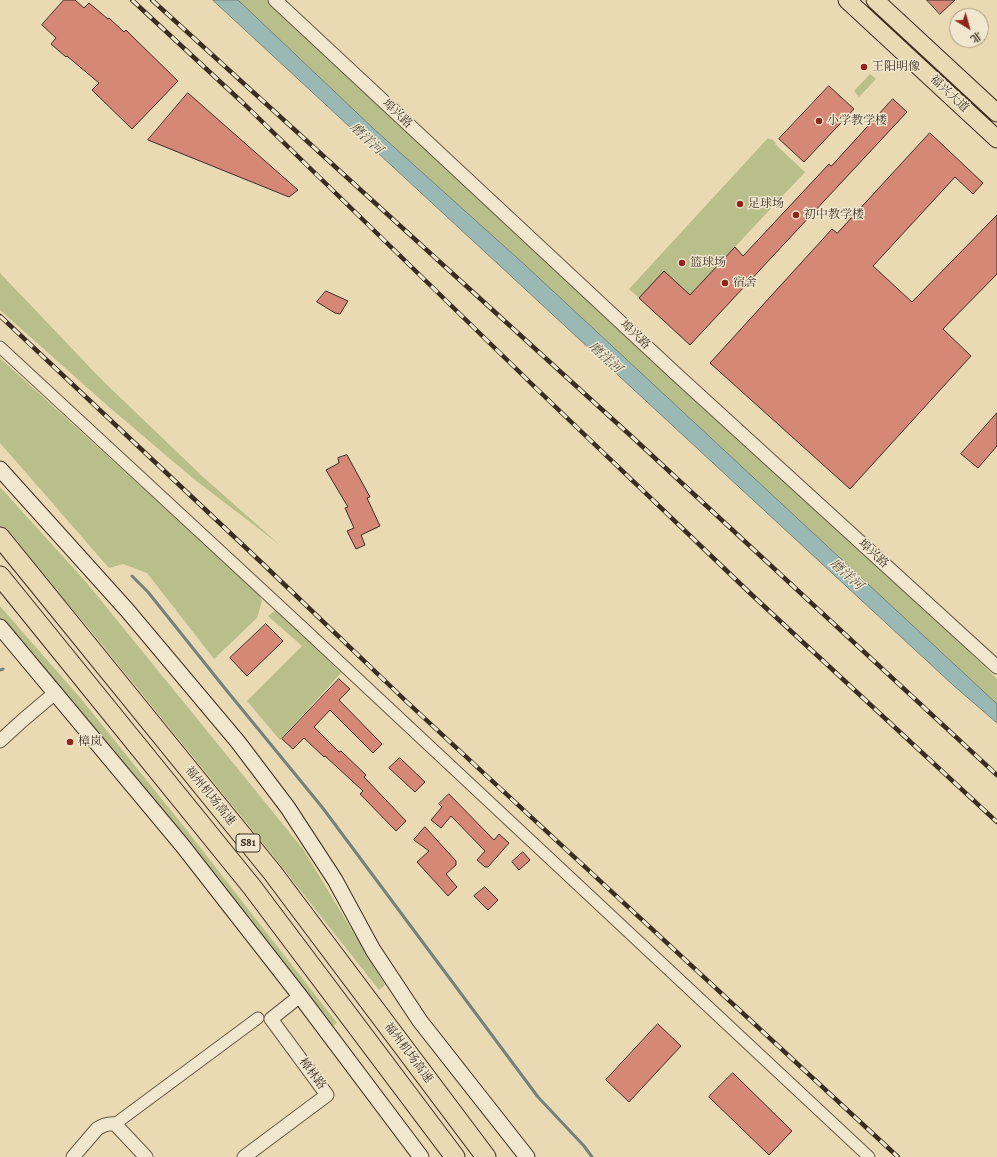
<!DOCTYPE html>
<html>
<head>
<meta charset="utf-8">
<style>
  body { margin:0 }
  #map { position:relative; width:997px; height:1157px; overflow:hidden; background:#eadab3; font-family:Alegreya,"Noto Serif SC",serif }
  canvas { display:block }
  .north { position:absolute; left:949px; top:8px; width:40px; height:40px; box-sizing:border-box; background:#f1e7ce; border:1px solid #a99d89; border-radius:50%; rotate:143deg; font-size:11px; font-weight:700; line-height:16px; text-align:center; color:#3d2d21 }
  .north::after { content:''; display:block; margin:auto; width:14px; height:18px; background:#8f2418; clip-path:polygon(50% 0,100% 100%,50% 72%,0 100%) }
</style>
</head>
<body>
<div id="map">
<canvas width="997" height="1157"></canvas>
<div class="north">北</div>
</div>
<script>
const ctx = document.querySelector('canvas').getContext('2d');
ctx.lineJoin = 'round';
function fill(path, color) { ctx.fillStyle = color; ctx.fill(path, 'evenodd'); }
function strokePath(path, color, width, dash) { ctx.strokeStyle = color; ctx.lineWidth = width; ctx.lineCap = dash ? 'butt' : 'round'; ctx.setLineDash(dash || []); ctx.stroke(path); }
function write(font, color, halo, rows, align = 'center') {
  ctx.font = font + ' Alegreya,"Noto Serif SC",serif'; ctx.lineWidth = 3; ctx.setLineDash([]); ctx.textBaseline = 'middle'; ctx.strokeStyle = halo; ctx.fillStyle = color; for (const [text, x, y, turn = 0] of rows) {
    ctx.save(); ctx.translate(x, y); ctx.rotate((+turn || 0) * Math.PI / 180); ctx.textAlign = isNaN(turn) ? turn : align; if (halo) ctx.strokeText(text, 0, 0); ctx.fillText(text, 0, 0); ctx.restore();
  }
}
fill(new Path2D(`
  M238 0H271L926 609 997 679V704L525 265 375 130Z
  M870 74 876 79 859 97 854 91Z
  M768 138 771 140 772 139 776 143 775 144 805 172 690 295 639 298 629 289Z
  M0 273 102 380 201 475 280 545 195 480 109 407 0 310Z
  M0 358 258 593 262 601 257 618 214 659 147 573 123 564 109 568 0 443Z
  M0 487 86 582 303 849 385 985 379 990 271 853 86 625 0 526Z
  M0 606 82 700 181 823 337 1023 331 1027 55 684 0 620Z
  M277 609 341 673 280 740 247 701 302 646 268 616Z`), '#b8bf8b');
const water = new Path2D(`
  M213 0H238L375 130 525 265 997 704V723L953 685Z`);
fill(water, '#9ab9b5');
strokePath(water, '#75817a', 1);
strokePath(new Path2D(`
  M132 576 148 592 223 686 322 807 538 1097 584 1146 592 1157
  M0 670 3 669`), '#75817a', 3);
const building = new Path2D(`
  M64 0H75L84 8 89 3 108 19 109 18 124 32 126 30 136 40 178 81 132 129 92 90 99 83 67 56 66 57 51 44 56 38 42 25Z
  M927 0H955L940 14Z
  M829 86 854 109 804 162 779 139Z
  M188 93 298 190 289 197 148 140Z
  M893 99 907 112 690 345 639 298 664 271 690 295 735 247 743 256 829 164 831 166Z
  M930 133 983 183 973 194 955 177 873 266 912 302 997 215V274L943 329 971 356 850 489 710 363 832 229 837 233Z
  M326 291 348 301 340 314 335 313 317 302Z
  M997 413V446L978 468 961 454Z
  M347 455 370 497 367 498 380 526 361 535 365 545 356 549 347 531 354 528 345 508 348 507 326 470 339 463 338 458Z
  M266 624 283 641 247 676 230 658Z
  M339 679 350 689 339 700 382 744 373 753 330 710 314 727 339 752 341 751 366 775 364 777 406 821 396 831 360 794 363 791 325 756 324 757 304 738 293 749 282 739Z
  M400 758 425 782 415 792 389 768Z
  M449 794 494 840 499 834 509 843 488 867H485L477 860 485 851 451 816 441 828 431 820 442 807 439 804Z
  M425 827 456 861V865L446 874 457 887 448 896 417 862 429 851 414 840Z
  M523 852 530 860 519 870 512 862Z
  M485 887 498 900 488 910 474 896Z
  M658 1024 681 1046 629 1102 606 1080Z
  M733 1073 792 1131 769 1155 709 1097Z`);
fill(building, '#d48875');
strokePath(building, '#3d2d21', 1);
const minor = new Path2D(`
  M0 347 298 623 869 1157
  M115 1124 258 1018`);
const tertiary = new Path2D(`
  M275 0 675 373 997 667
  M0 741 23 720 55 693
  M73 1157 97 1129C103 1125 108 1123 115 1124L146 1157
  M244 1157 327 1095 271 1019 300 996`);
const secondary = new Path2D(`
  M0 469 127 610 238 742 288 808 335 880 373 950 420 1021 527 1157
  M0 627 182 845 300 996 421 1157`);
const primary = new Path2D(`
  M847 0 997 139
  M875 0 997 113`);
const motorway = new Path2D(`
  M0 537 272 872 486 1157
  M0 576 252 887 455 1157`);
strokePath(minor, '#685846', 13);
strokePath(tertiary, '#685846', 15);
strokePath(secondary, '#3d2d21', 17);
strokePath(primary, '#3d2d21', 19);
strokePath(motorway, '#3d2d21', 21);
strokePath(minor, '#f1e7ce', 11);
strokePath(tertiary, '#f1e7ce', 13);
strokePath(secondary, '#f1e7ce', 15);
strokePath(primary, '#eadab3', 17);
strokePath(motorway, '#eadab3', 19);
const rail = new Path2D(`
  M132 0 242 102 541 393 752 595 997 822
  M152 0 630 435 997 775
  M0 316 263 564 408 703 898 1157`);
strokePath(rail, '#3d2d21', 4.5);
strokePath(rail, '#f1e7ce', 3, [9]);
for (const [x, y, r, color] of [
  [864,67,4,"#8f2418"],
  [819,121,4,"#8f2418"],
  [740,204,4,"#8f2418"],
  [796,215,4,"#8f2418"],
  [682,263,4,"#8f2418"],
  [725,283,4,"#8f2418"],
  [70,742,4,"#8f2418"]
]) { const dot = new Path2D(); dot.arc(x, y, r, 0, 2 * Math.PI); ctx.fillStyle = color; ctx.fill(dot); strokePath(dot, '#f1e7ce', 1.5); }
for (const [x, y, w] of [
  [248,843,24]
]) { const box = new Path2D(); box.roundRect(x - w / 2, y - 9, w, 18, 3); ctx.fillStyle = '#f1e7ce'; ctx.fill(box); strokePath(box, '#3d2d21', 1); }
write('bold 11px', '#3d2d21', null, [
  ["S81",248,843]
]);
write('12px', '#3d2d21', '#f1e7ce', [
  ["王阳明像",872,67],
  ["小学教学楼",827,121],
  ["足球场",748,204],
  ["初中教学楼",804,215],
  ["篮球场",690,263],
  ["宿舍",733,283],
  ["樟岚",78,742]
], 'left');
write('12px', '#3d2d21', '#f1e7ce', [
  ["福兴大道",949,94,43],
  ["埠兴路",397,114,43],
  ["埠兴路",635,335,43],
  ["埠兴路",873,554,42],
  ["福州机场高速",210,796,51],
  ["福州机场高速",408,1053,53],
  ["樟林路",312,1074,53]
]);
write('italic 13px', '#545046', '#f1e7ce', [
  ["磨洋河",366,139,43],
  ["磨洋河",605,358,42],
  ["磨洋河",846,575,42]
]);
</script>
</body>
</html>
